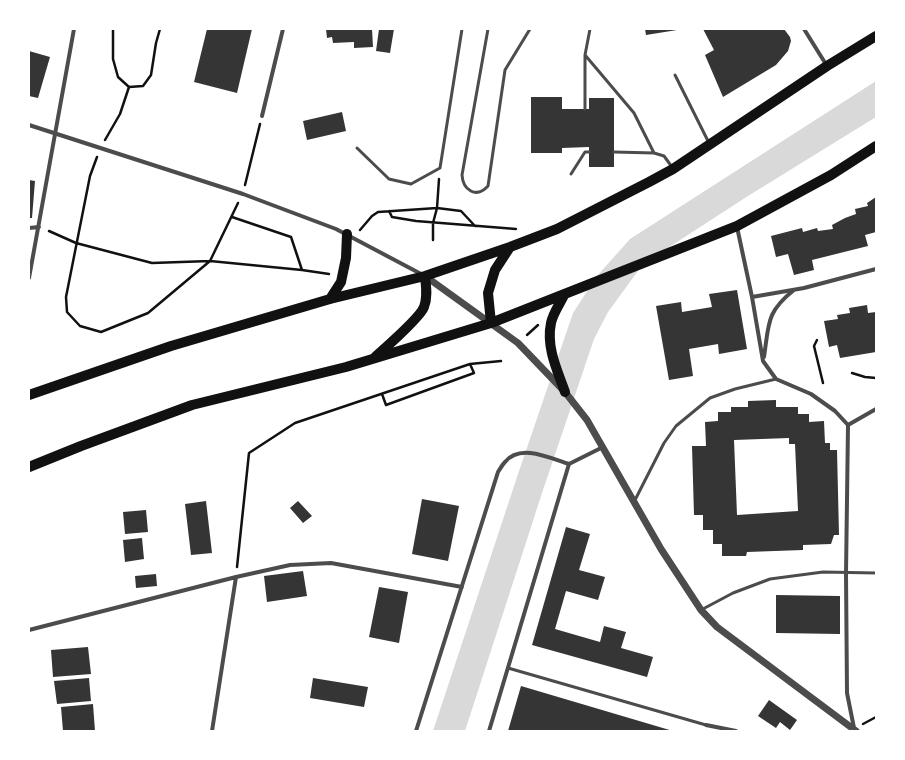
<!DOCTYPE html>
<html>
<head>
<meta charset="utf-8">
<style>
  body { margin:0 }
  #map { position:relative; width:905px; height:760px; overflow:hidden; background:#fff; font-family:"Source Serif 4",serif }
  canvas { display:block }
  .frame { position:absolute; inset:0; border:30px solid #fff; pointer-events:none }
</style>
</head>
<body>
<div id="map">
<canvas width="905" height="760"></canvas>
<div class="frame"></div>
</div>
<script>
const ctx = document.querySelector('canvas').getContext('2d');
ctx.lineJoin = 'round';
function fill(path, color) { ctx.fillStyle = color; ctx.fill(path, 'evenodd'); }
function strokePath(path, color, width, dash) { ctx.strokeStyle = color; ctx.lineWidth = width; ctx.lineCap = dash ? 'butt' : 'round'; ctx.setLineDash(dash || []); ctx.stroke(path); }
fill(new Path2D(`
  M876 81V117L748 196 643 264 608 312 594 339 542 493 465 731H433L518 474 573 313 597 276 630 239Z`), '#d9d9d9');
fill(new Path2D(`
  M207 29H252L237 93 194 82Z
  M326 29H372L373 47 354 48V42L333 43 332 37 327 38Z
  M379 29H394L390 53 376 51Z
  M645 29H677V30L646 35Z
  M703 29H784L790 37 791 41 788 51 776 65 723 97 705 55 714 50Z
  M29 51 50 57 38 98 29 96Z
  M531 97H562V109H589V98H614V167H589V147L562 148V153H531Z
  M342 112 346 131 307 140 303 121Z
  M29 180 35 181 32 218H29Z
  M876 197V232L865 235 868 246 812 260 814 270 794 275 788 254 776 257 771 236 802 228 803 232 817 228 818 231 833 229 832 225 845 218 856 214 855 209 868 206 867 203Z
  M737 290 747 349 719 354 718 344 689 349 693 376 669 380 656 306 681 302 682 312 712 307 709 294Z
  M867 305 868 313 876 312V352L840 358 837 345 829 347 824 321 838 319 837 315 850 313 849 308Z
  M776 400V407H798V414H809V422L824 421 825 443H830V450H837L839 535H834L831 544 803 545V550L747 552 746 556H722V544H713V530H703V515H694L692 446H706L705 422 718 421V412H731V407H748V401ZM789 438V444H795L798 511 737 515 734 440Z
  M422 499 459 506 448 561 412 554Z
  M206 501 212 553 191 555 185 504Z
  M298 501 312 516 303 523 290 508Z
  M146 510 148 532 125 534 123 512Z
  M566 527 590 534 579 570 605 577 598 600 566 591 555 629 600 642 604 626 626 632 621 648 653 657 647 677 532 645Z
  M142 538 144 559 125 562 123 540Z
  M303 571 307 596 267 602 264 576Z
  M156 574 157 586 136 588 135 576Z
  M379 587 408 592 399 643 369 637Z
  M776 595 840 596V634L776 633Z
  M88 647 91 674 53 677 51 650Z
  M89 678 91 701 57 704 54 681Z
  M313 678 368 687 364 707 310 698Z
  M521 686 673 731H508Z
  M769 700 797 720 790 730 780 722 776 728 758 716Z
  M93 704 95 731H63L61 707Z`), '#353535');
strokePath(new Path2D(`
  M113 29V59L118 77 129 87 143 86 151 75 156 43 160 29
  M105 140 120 114 129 87
  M97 157 90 176 66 297 67 312 80 326 101 332 148 313 210 261 238 203
  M245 185 260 124
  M389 211 392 217 416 221 516 229
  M360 230 372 216 378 212 437 208 461 211 475 226
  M49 231 76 243 152 263 210 261 302 270 291 237 232 217
  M433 240V223L437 208 439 179
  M302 270 329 274
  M527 335 538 325
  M817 340 814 346 823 383
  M852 373 865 377 876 378
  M382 394 386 405 474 373 470 364
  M237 567 249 453 295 423 470 364 501 361
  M863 724 876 717`), '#111', 2.5);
strokePath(new Path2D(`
  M488 29 462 175C463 190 476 199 488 186L505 70 530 29
  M585 55 634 113 654 153
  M675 75 709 143
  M585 109V55L590 29
  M357 148 389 179 411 184 440 168 462 29
  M614 152 654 153 664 156 672 167
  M571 174 585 152H589
  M634 502 664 443 676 426 710 398 735 389 776 379
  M701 610 733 593 770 579 823 572 876 573
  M508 668 706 725`), '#4c4c4c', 3);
strokePath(new Path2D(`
  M804 29 827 66
  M262 116 283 29
  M29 125 243 194 336 229 423 275
  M737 227 752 297 763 361 776 379 811 394 835 411 848 425 846 574 847 693 854 728
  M29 228 39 227
  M29 278 74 29
  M752 297 804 288 876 269
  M764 357C769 324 766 312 794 290
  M848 425 876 409
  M29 630 236 577 290 565 331 563 462 587
  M706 725 736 731
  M212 731 236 577
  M416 731 498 472C500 469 502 465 505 462 520 443 550 458 569 464L603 447
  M489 731 569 464`), '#4c4c4c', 4);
strokePath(new Path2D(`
  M425 276 518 343 565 392 587 420 661 549 701 610 717 627 856 731`), '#4c4c4c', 7);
strokePath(new Path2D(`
  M564 295C560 304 553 313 551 323 546 347 557 370 565 392
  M330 299 341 282 346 258 347 234
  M491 323 488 293 495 270 510 247
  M374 358C385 348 420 318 424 307 428 297 426 286 425 276
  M29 395 171 346 330 299 425 276 510 247 557 229 649 182 673 169 827 66 876 36
  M29 467 81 446 192 405 346 367 491 323 737 226 831 175 876 146`), '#111', 10);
</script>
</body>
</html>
